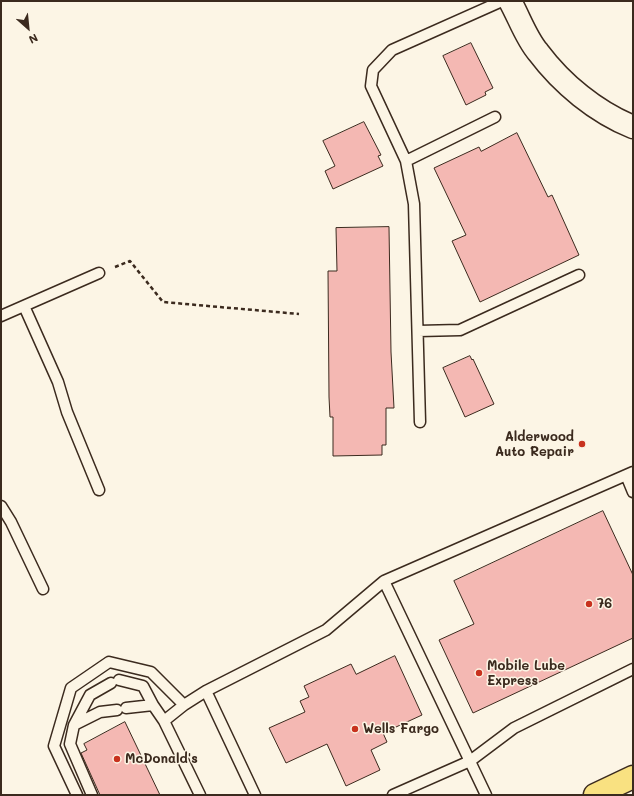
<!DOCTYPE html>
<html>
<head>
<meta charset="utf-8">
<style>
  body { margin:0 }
  #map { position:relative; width:634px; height:796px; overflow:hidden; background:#fcf5e5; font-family:Mali,sans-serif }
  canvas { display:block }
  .frame { position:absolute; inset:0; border:2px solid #3b2a1e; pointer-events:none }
  .north { position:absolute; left:8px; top:8px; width:40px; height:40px; -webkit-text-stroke:3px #fcf5e5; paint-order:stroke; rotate:153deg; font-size:11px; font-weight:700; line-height:16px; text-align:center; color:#3b2a1e }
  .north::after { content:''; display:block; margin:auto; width:14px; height:18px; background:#3b2a1e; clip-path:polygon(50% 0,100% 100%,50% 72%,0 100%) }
</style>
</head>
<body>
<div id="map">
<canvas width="634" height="796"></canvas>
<div class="frame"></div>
<div class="north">N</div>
</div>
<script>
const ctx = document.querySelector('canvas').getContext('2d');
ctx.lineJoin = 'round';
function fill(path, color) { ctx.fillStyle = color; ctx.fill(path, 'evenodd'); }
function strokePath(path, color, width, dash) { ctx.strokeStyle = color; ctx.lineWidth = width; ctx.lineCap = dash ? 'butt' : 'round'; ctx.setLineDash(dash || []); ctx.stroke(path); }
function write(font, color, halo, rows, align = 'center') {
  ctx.font = font + ' Mali,sans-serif'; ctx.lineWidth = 3; ctx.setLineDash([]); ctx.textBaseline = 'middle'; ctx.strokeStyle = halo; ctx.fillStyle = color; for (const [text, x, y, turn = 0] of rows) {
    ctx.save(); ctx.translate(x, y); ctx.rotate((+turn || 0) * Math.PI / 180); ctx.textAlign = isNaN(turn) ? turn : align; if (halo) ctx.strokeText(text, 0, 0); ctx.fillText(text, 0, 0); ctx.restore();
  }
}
const building = new Path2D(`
  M471 43 493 88 485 92 486 95 466 105 443 56Z
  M364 122 381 155 378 156 383 166 333 189 325 171 335 166 323 141Z
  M517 133 548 197 552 195 579 255 480 302 452 241 466 235 434 168 479 147 481 151Z
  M389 227 391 352 394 408H386V445H382V455L333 456V417H330L329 397 328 271H337L336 228Z
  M470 356 472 360 473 359 494 404 465 417 443 368Z
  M603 511 633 575V638L473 713 439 640 474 624 454 581Z
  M395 656 422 715 383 733 387 742 371 750 380 770 346 786 327 744 286 763 269 728 305 712 300 701 309 697 304 686 351 664 356 674Z
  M125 722 160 795H100L81 753 87 750 84 744Z`);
fill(building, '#f4b8b3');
strokePath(building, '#3b2a1e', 1);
const lane = new Path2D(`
  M406 161 495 117
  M24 306 58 382 67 412 99 490
  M1 316 99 273
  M418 331 460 330 579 275
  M420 422 414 204 406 161 371 86 373 70 392 50 502 1
  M626 475 633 492
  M1 506 11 522 43 589
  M119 680 143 686 153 705
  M206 691 255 795
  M126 708 153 705 164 721 200 795
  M164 721 184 705 206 691 326 630 384 581
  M74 725 100 712 117 710
  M77 795 54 746 71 688 109 662 151 672 184 705
  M92 795 70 744 74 725 90 695 111 683
  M393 795 470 761 514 728 633 669
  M486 795 384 581 633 472`);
const secondary = new Path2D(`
  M510 1C519 17 526 38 538 52 562 84 596 112 633 127`);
const primary = new Path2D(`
  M595 795 633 777`);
strokePath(lane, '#3b2a1e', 13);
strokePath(secondary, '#3b2a1e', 25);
strokePath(primary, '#3b2a1e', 25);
strokePath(new Path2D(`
  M115 267 130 261 163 302 299 314`), '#3b2a1e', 2.5, [4, 3]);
strokePath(lane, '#fcf5e5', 10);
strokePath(secondary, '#fcf5e5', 22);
strokePath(primary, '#f9e181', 22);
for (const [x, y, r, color] of [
  [582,444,4,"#c8321e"],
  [589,604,4,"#c8321e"],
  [479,673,4,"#c8321e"],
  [355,729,4,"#c8321e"],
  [117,759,4,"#c8321e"]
]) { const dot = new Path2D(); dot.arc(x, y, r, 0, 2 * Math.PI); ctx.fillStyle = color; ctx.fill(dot); strokePath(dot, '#fcf5e5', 1.5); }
write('bold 13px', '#3b2a1e', '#fcf5e5', [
  ["Alderwood",574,437,"right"],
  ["Auto Repair",574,452,"right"],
  ["76",597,604],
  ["Mobile Lube",487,666],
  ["Express",487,681],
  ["Wells Fargo",363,729],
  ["McDonald's",125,759]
], 'left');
</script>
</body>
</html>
